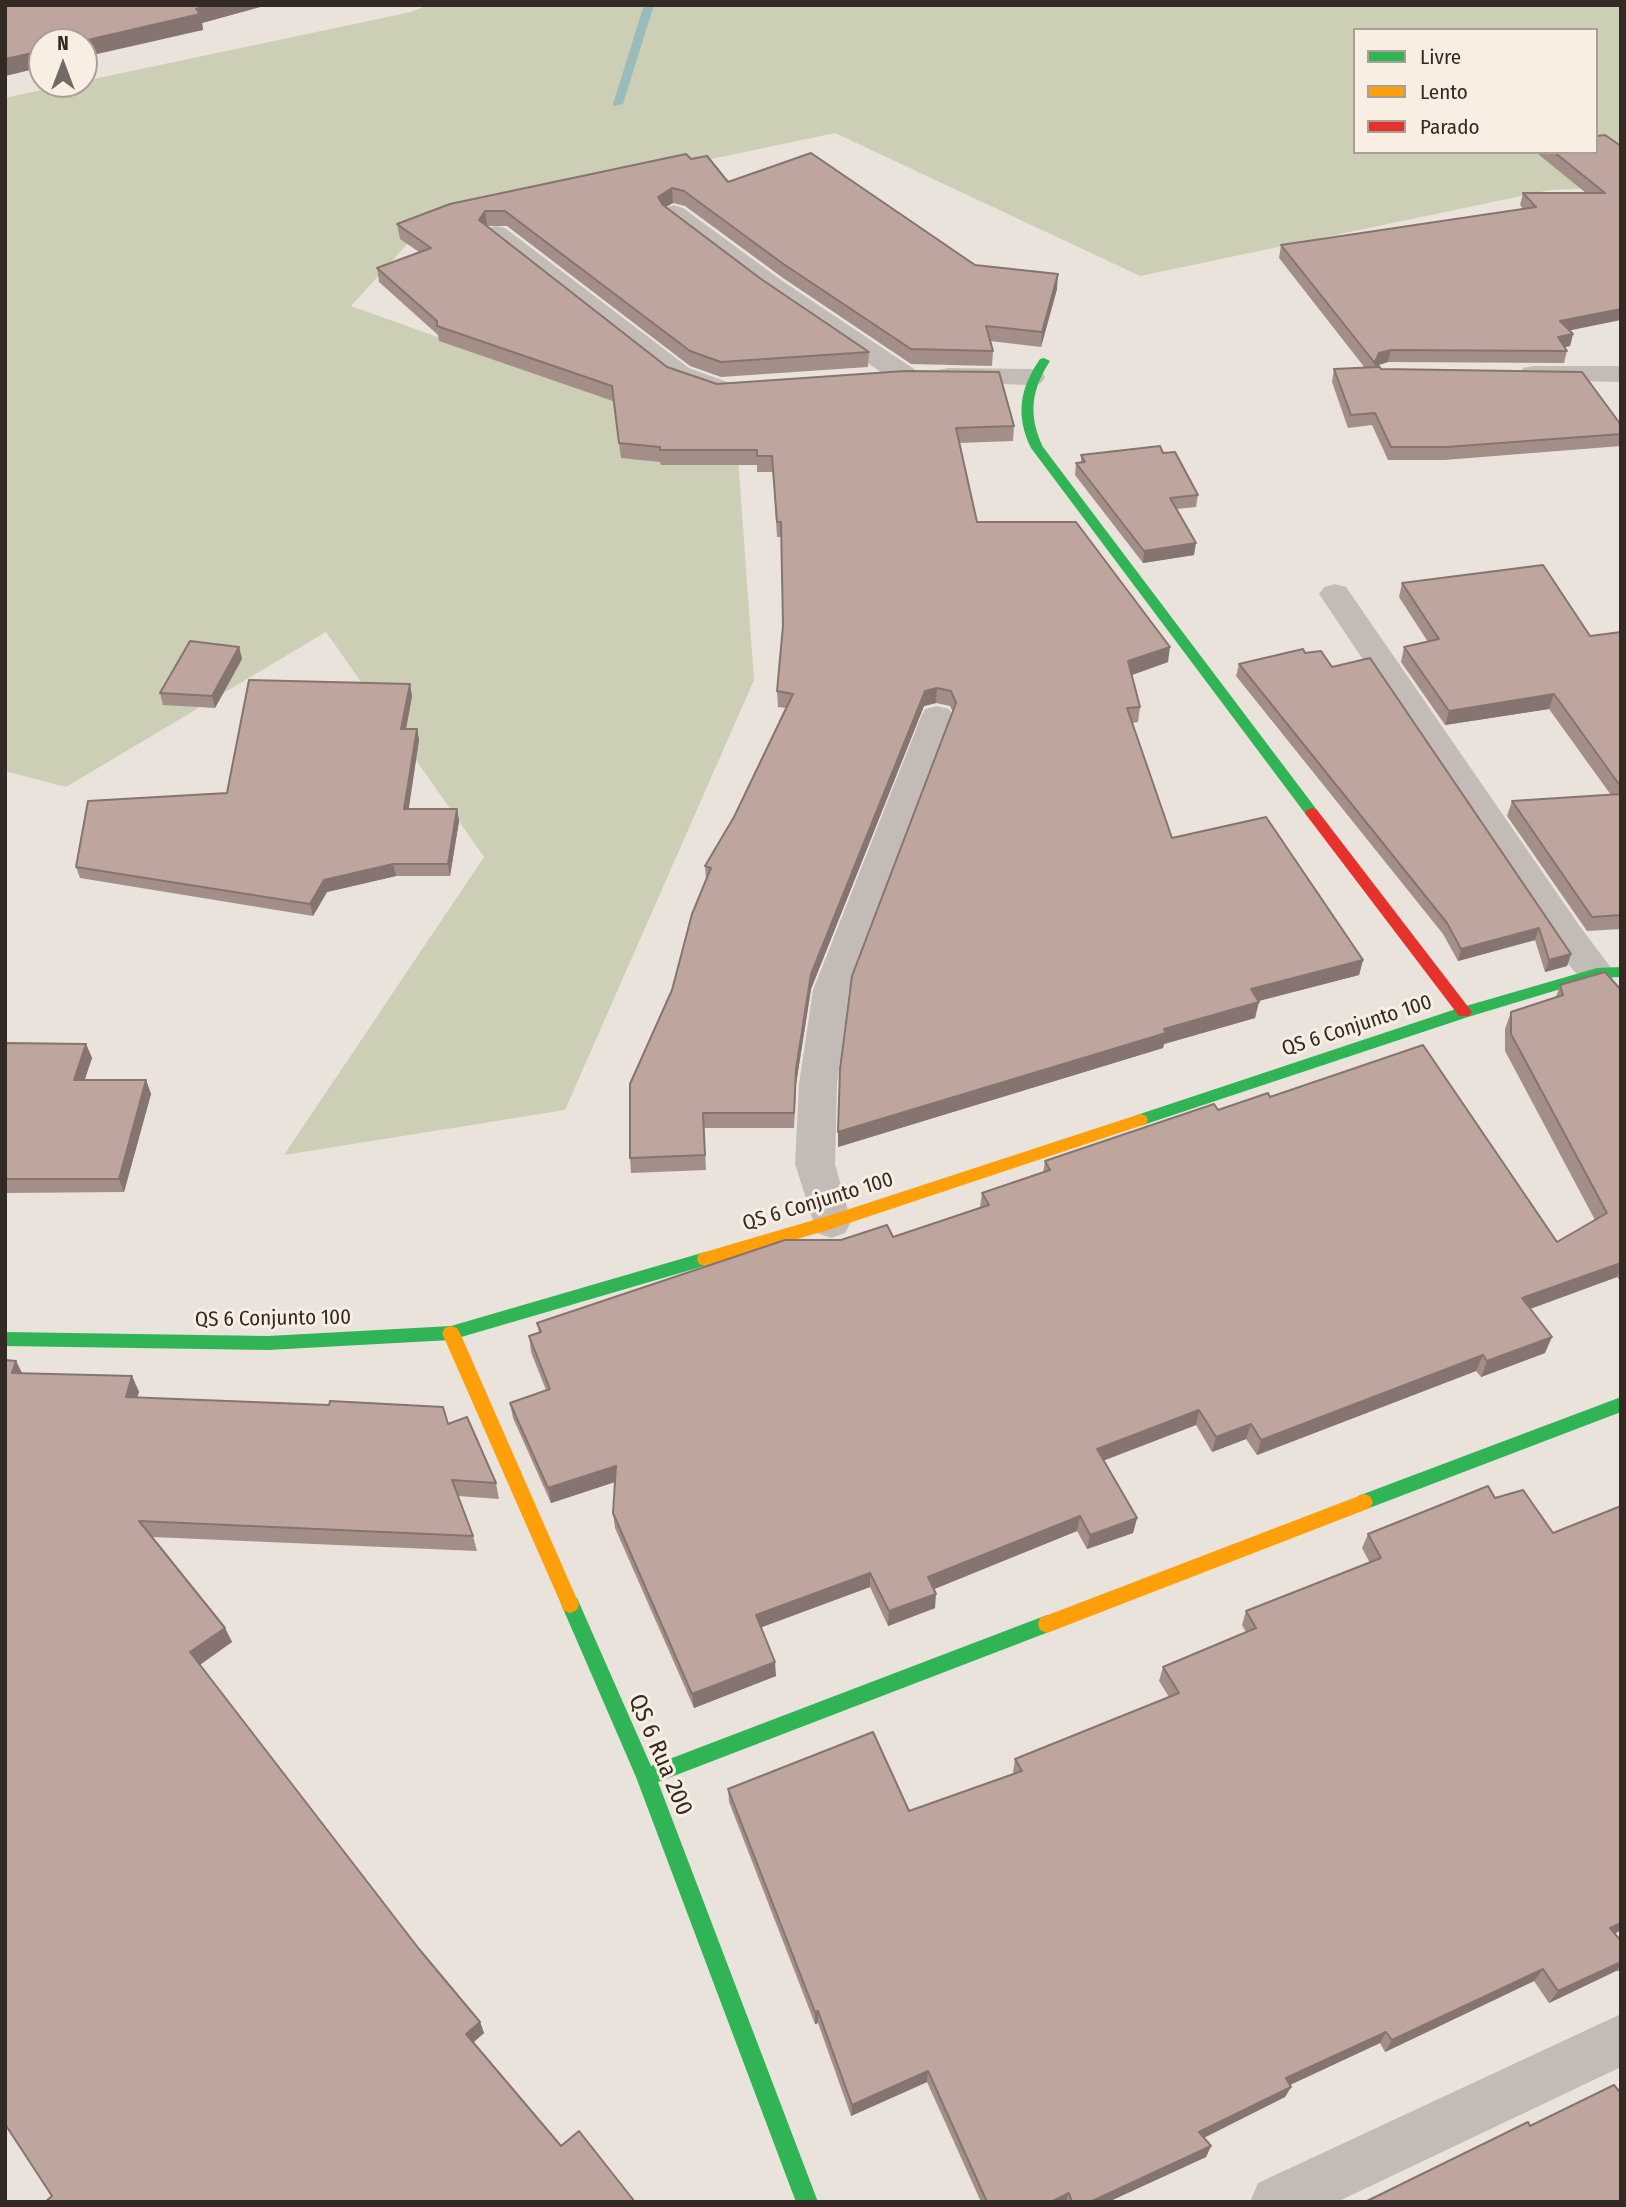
<!DOCTYPE html>
<html>
<head>
<meta charset="utf-8">
<style>
  body { margin:0 }
  #map { position:relative; width:1626px; height:2207px; overflow:hidden; background:#eae3dc; font-family:"Fira Sans Condensed",sans-serif }
  canvas { display:block }
  .frame { position:absolute; inset:0; border:7px solid #332925; pointer-events:none }
  .legend { position:absolute; left:1353px; top:28px; width:245px; height:126px; box-sizing:border-box; background:#f8eee2; border:2px solid #a99f96; margin:0; padding:9px 12px; list-style:none; font-size:21px; color:#332925 }
  .legend li { display:flex; align-items:center; gap:14px; height:35px }
  .legend b { width:35px; border:2px solid #a99f96 }
  .north { position:absolute; left:28px; top:28px; width:70px; height:70px; box-sizing:border-box; background:#f8eee2; border:2px solid #a99f96; border-radius:50%; rotate:0deg; font-size:19px; font-weight:700; line-height:28px; text-align:center; color:#332925 }
  .north::after { content:''; display:block; margin:auto; width:24px; height:32px; background:#736a65; clip-path:polygon(50% 0,100% 100%,50% 72%,0 100%) }
</style>
</head>
<body>
<div id="map">
<canvas width="1626" height="2207"></canvas>
<div class="frame"></div>
<ul class="legend">
<li><b style="height:9px;background:#30b455"></b>Livre</li>
<li><b style="height:9px;background:#ff9f0a"></b>Lento</li>
<li><b style="height:9px;background:#e5322d"></b>Parado</li>
</ul>
<div class="north">N</div>
</div>
<script>
const ctx = document.querySelector('canvas').getContext('2d');
ctx.lineJoin = 'round';
function fill(path, color) { ctx.fillStyle = color; ctx.fill(path, 'evenodd'); }
function strokePath(path, color, width, dash) { ctx.strokeStyle = color; ctx.lineWidth = width; ctx.lineCap = dash ? 'butt' : 'round'; ctx.setLineDash(dash || []); ctx.stroke(path); }
function write(font, color, halo, rows, align = 'center') {
  ctx.font = font + ' "Fira Sans Condensed",sans-serif'; ctx.lineWidth = 6; ctx.setLineDash([]); ctx.textBaseline = 'middle'; ctx.strokeStyle = halo; ctx.fillStyle = color; for (const [text, x, y, turn = 0] of rows) {
    ctx.save(); ctx.translate(x, y); ctx.rotate((+turn || 0) * Math.PI / 180); ctx.textAlign = isNaN(turn) ? turn : align; if (halo) ctx.strokeText(text, 0, 0); ctx.fillText(text, 0, 0); ctx.restore();
  }
}
fill(new Path2D(`
  M428 5H1621V187L1550 190 1140 276 835 133 431 218 351 306 737 444 754 680 565 1110 284 1155 484 857 326 632 66 787 5 771V98L69 84H84V81L411 12ZM1355 30H1596V152H1355Z`), '#cccfb6');
fill(new Path2D(`
  M644 5H654L623 104 614 106 613 104Z`), '#99bcbb');
fill(new Path2D(`
  M674 205 683 208 781 280 914 369 918 375 914 381 904 383 894 381 763 292 665 218 661 213 665 208Z
  M496 226 505 228 689 368 730 383 734 389 730 395 720 397 669 380 487 240 483 234 487 228Z
  M1533 366H1621V382L1523 380 1519 374 1523 368Z
  M948 368 1031 369 1041 371 1045 377 1041 383 1031 385 938 382 934 376 938 370Z
  M1335 584 1346 587 1581 928 1615 973 1610 982C1582 991 1571 966 1555 946L1319 594 1324 587Z
  M937 706 949 709 953 717 849 990 837 1084 835 1164 851 1222 845 1233 831 1238 817 1233 795 1164 799 1084 813 990 921 717 925 709Z
  M1621 2014V2067L1337 2202H1250L1258 2183Z`), '#c3bcb6');
fill(new Path2D(`
  M1044 358 1050 361C1031 390 1028 416 1043 447L1317 810 1319 813 1317 816H1307L1031 448C1015 415 1020 388 1040 359Z
  M1621 967V977L1597 978 1468 1017 1140 1126 1134 1124 1132 1120 1134 1116 1459 1008 1597 968Z
  M705 1252 711 1254 713 1259 711 1264 451 1340 268 1350 5 1346V1332L268 1336 451 1326Z
  M1621 1397V1412L1364 1510 1358 1508 1355 1502 1358 1496Z
  M570 1595 577 1598 651 1766 1047 1615 1054 1618 1056 1624 1054 1630 658 1782 818 2202H796L636 1777 561 1604 563 1598Z`), '#30b455');
fill(new Path2D(`
  M1140 1114 1146 1116 1148 1120 1146 1124 831 1229 705 1266 699 1264 697 1259 699 1254 705 1252 831 1215Z
  M451 1326 457 1328 460 1333 579 1604 577 1610 570 1613 563 1610 561 1604 442 1333 445 1328Z
  M1364 1494 1370 1496 1373 1502 1370 1508 1047 1633 1040 1630 1038 1624 1040 1618Z`), '#ff9f0a');
fill(new Path2D(`
  M1312 808 1317 810 1469 1008 1472 1012 1469 1016H1459L1307 816 1305 813 1307 810Z`), '#e5322d');
fill(new Path2D(`
  M5 5H274L273 7H260L202 23 203 30 42 42V67L5 76Z
  M1621 146 1570 331 1573 334 1570 346 1565 347 1567 351 1564 363 1388 362 1377 365 1381 369 1621 425V446L1444 460H1388L1372 425 1348 428 1332 382 1334 369 1365 368 1279 258 1281 245 1523 209 1520 205 1523 193H1586L1538 154 1539 152H1596Z
  M691 159 728 182 975 265 1057 289 1041 347 990 341 993 351 992 366 911 364 783 278 685 206 673 203 665 207 761 279 869 352 868 367 721 377 690 366 507 226H487L667 367 717 384 1014 426 1013 441 959 443 977 522 1168 662 1132 675 1140 707 1138 722 1132 723 1172 838 1363 960 1359 975 1258 1001 1255 1018 1164 1044 1163 1048 838 1147 953 712 950 706 936 703 924 706 811 989 796 1084 794 1128H704L706 1170 631 1173 630 1158 672 990 706 880 705 866 734 817 786 708 778 707 777 691 783 627 781 537H777L773 472H757V465H661L660 462 621 458 613 401 439 341 438 335 379 282 377 268 419 252 400 239 397 224Z
  M1163 453 1198 495 1196 507 1177 509 1194 555 1143 563 1075 475 1076 463H1081V455Z
  M1402 583 1590 636 1621 632V929L1587 931 1507 816 1512 801 1611 795 1549 709 1445 725 1401 662 1404 647 1428 642 1399 597Z
  M239 647 242 659 215 708 163 705 160 693Z
  M1305 653 1332 667 1571 954 1567 966 1545 972 1535 940 1458 961 1443 934 1236 676 1239 664Z
  M412 696 406 729H417L419 740 408 809H457L459 821 450 876H396L327 892 313 916 80 878 76 867 227 793Z
  M1560 985 1621 990V1282L1617 1277 1530 1309 1545 1353 1481 1377 1476 1371 1257 1455 1246 1439 1212 1452 1196 1425 1103 1461 1137 1518 1133 1533 1087 1549 1077 1531 934 1589 935 1608 888 1626 870 1587 761 1627 776 1676 694 1708 615 1528 613 1513 615 1482 551 1503 513 1418 510 1403 546 1390 531 1352 529 1336 539 1333 537 1323 841 1240 893 1237 980 1207 982 1193 1043 1173 1045 1161 1218 1110 1270 1097 1557 1242 1595 1220 1505 1051V1029L1511 1012 1556 997Z
  M5 1043 86 1044 92 1058 84 1080H146L151 1094 124 1192 5 1193Z
  M5 1360 16 1361 22 1373 132 1376 139 1392 137 1397 448 1424 496 1483 499 1499 458 1496 473 1536 477 1551 152 1537 225 1628 232 1642 199 1665 419 1949 480 2022 484 2033 473 2043 561 2146 635 2202 52 2196 7 2127 5 2129Z
  M1495 1498 1553 1533 1621 1930 1615 1934 1621 1941V1971H1616L1549 2003 1534 1981 1385 2052 1380 2043 1290 2085 1291 2087 1285 2097 1204 2138 1211 2146 1206 2157 1108 2202H981L927 2082 851 2116 818 2023 815 2024 729 1802 728 1789 909 1811 1014 1774 1013 1772 1015 1759 1169 1697 1159 1681 1163 1667 1246 1632 1242 1625 1246 1611 1370 1563 1362 1548 1368 1534Z`), '#a38f88');
fill(new Path2D(`
  M209 5H259L260 7 202 23 203 30 84 57V42H79Z
  M42 51V67L5 76V59Z
  M672 188 673 203 659 211 658 197Z
  M485 211 487 225 480 234 479 220Z
  M1058 274 1057 289 1041 347 1042 332Z
  M1621 309V320L1557 333 1560 321Z
  M1573 334 1570 346 1554 349 1558 337Z
  M1391 350 1388 362 1376 366 1374 363 1379 353Z
  M1196 543 1194 555 1143 563 1144 551Z
  M239 647 242 659 215 708 212 696Z
  M1170 647 1168 662 1126 677 1128 661Z
  M410 684 412 696 404 740 401 729Z
  M937 688 936 703 924 706 811 989 796 1084 794 1128 796 1069 811 974 925 691Z
  M1554 694 1549 709 1445 725 1449 711Z
  M417 729 419 740 407 821 404 809Z
  M457 809 459 821 450 876 448 864Z
  M393 864 396 876 327 892 313 916 310 904 324 880Z
  M1539 928 1535 940 1458 961 1461 949Z
  M1571 954 1567 966 1545 972 1549 960Z
  M1363 960 1359 975 1247 1004 1251 989Z
  M1259 1002 1255 1018 1164 1044 1163 1048 838 1147V1132L1164 1029Z
  M86 1044 92 1058 80 1094 74 1080Z
  M146 1080 151 1094 124 1192 119 1179Z
  M1621 1263V1269L1617 1277 1516 1314 1522 1298Z
  M1552 1337 1545 1353 1481 1377 1487 1361Z
  M1483 1355 1476 1371 1257 1455 1261 1440Z
  M16 1361 24 1377 12 1373Z
  M132 1376 139 1392 133 1413 126 1397Z
  M1199 1410 1196 1425 1094 1464 1097 1449Z
  M1251 1424 1246 1439 1212 1452 1216 1437Z
  M616 1466 618 1481 551 1503 548 1488Z
  M1080 1516 1077 1531 927 1592 928 1577Z
  M1137 1518 1133 1533 1087 1549 1090 1535Z
  M870 1573V1587L757 1629 756 1615Z
  M936 1594 935 1608 888 1626 889 1611Z
  M225 1628 232 1642 197 1667 190 1652Z
  M775 1662 776 1676 694 1708 692 1694Z
  M1621 1923V1930L1601 1940 1610 1928Z
  M1621 1962V1965L1616 1971 1549 2003 1558 1991Z
  M1543 1969 1534 1981 1385 2052 1392 2040Z
  M818 2011V2023L815 2024V2012Z
  M480 2022 484 2033 470 2045 466 2034Z
  M1386 2032 1380 2043 1281 2089 1286 2078Z
  M928 2071 927 2082 851 2116 852 2105Z
  M1291 2087 1285 2097 1195 2142 1199 2132Z
  M1211 2146 1206 2157 1108 2202H1090Z
  M1069 2193 1066 2202H1051Z`), '#85746f');
const building = new Path2D(`
  M5 5H209L196 9 200 14 79 42H42V51L5 59Z
  M1605 135 1621 146V309L1560 321 1573 334 1558 337 1567 351 1391 350 1379 353 1375 362 1381 369 1582 372 1621 425V434L1447 447H1391L1375 413 1351 415 1334 369 1378 367 1281 245 1536 207 1523 193H1605L1554 152H1596V136Z
  M811 153 975 265 1058 274 1042 332 986 326 993 351 911 349 782 263 684 191 672 188 658 197 663 205 761 279 869 352 721 362 690 351 505 211H485L479 220 667 367 717 384 905 371 999 372 1014 426 956 428 977 522H1076L1170 647 1128 661 1140 707 1127 708 1172 838 1266 817 1363 960 1251 989 1259 1002 1164 1029 1166 1033 838 1132 840 1069 852 976 956 703 951 691 937 688 925 691 811 974 796 1069 794 1113H703L705 1155 630 1158V1084L672 990 692 914 711 868 705 866 734 817 793 694 777 691 783 626 781 522H777L772 456H757V450H660V447L619 443 612 386 437 326V321L377 268 431 248 397 224 450 204 686 154 691 159 707 156 728 182Z
  M1160 446 1163 453 1175 452 1198 495 1170 498 1196 543 1144 551 1076 463 1085 462 1081 455Z
  M1543 565 1590 636 1621 632V787L1554 694 1449 711 1404 647 1439 639 1402 583Z
  M190 641 239 647 212 696 160 693Z
  M1303 649 1305 653 1321 651 1332 667 1370 658 1571 954 1549 960 1539 928 1461 949 1447 923 1239 664Z
  M249 680 410 684 401 729H417L404 809H457L448 864H393L324 880 310 904 76 867 88 801 227 793Z
  M1621 794V915L1592 917 1512 801Z
  M1605 972 1621 990V1263L1522 1298 1552 1337 1487 1361 1483 1355 1261 1440 1251 1424 1216 1437 1199 1410 1097 1449 1137 1518 1090 1535 1080 1516 928 1577 936 1594 889 1611 870 1573 756 1615 775 1662 692 1694 613 1513 616 1466 548 1488 510 1403 550 1389 529 1336 541 1332 537 1323 785 1240H841L887 1225 893 1237 989 1205 982 1193 1050 1170 1045 1161 1214 1104 1218 1110 1268 1093 1270 1097 1423 1045 1557 1242 1607 1213 1511 1034V1012L1563 995 1560 985Z
  M5 1043 86 1044 74 1080H146L119 1179H5Z
  M5 1360 16 1361 12 1373 132 1376 126 1397 329 1405 330 1401 443 1407 448 1424 467 1417 496 1483 452 1480 473 1536 139 1521 225 1628 190 1652 419 1949 480 2022 466 2034 561 2146 579 2131 635 2202H45L52 2196 5 2124Z
  M1488 1486 1495 1498 1523 1490 1553 1533 1621 1506V1923L1610 1928 1621 1941V1962L1558 1991 1543 1969 1392 2040 1386 2032 1286 2078 1291 2087 1199 2132 1211 2146 1090 2202H1072L1069 2193 1051 2202H987L928 2071 852 2105 818 2011 815 2012 728 1789 873 1732 909 1811 1022 1771 1015 1759 1179 1693 1163 1667 1256 1628 1246 1611 1381 1558 1368 1534Z
  M1614 2085 1619 2091 1621 2090V2202H1365L1528 2122 1530 2126Z`);
fill(building, '#bea69e');
strokePath(building, '#85746f', 2);
write('21px', '#332925', '#f8eee2', [
  ["QS 6 Conjunto 100",1357,1026,-18],
  ["QS 6 Conjunto 100",818,1202,-17],
  ["QS 6 Conjunto 100",273,1319,-1]
]);
write('24px', '#332925', '#f8eee2', [
  ["QS 6 Rua 200",660,1755,67]
]);
</script>
</body>
</html>
